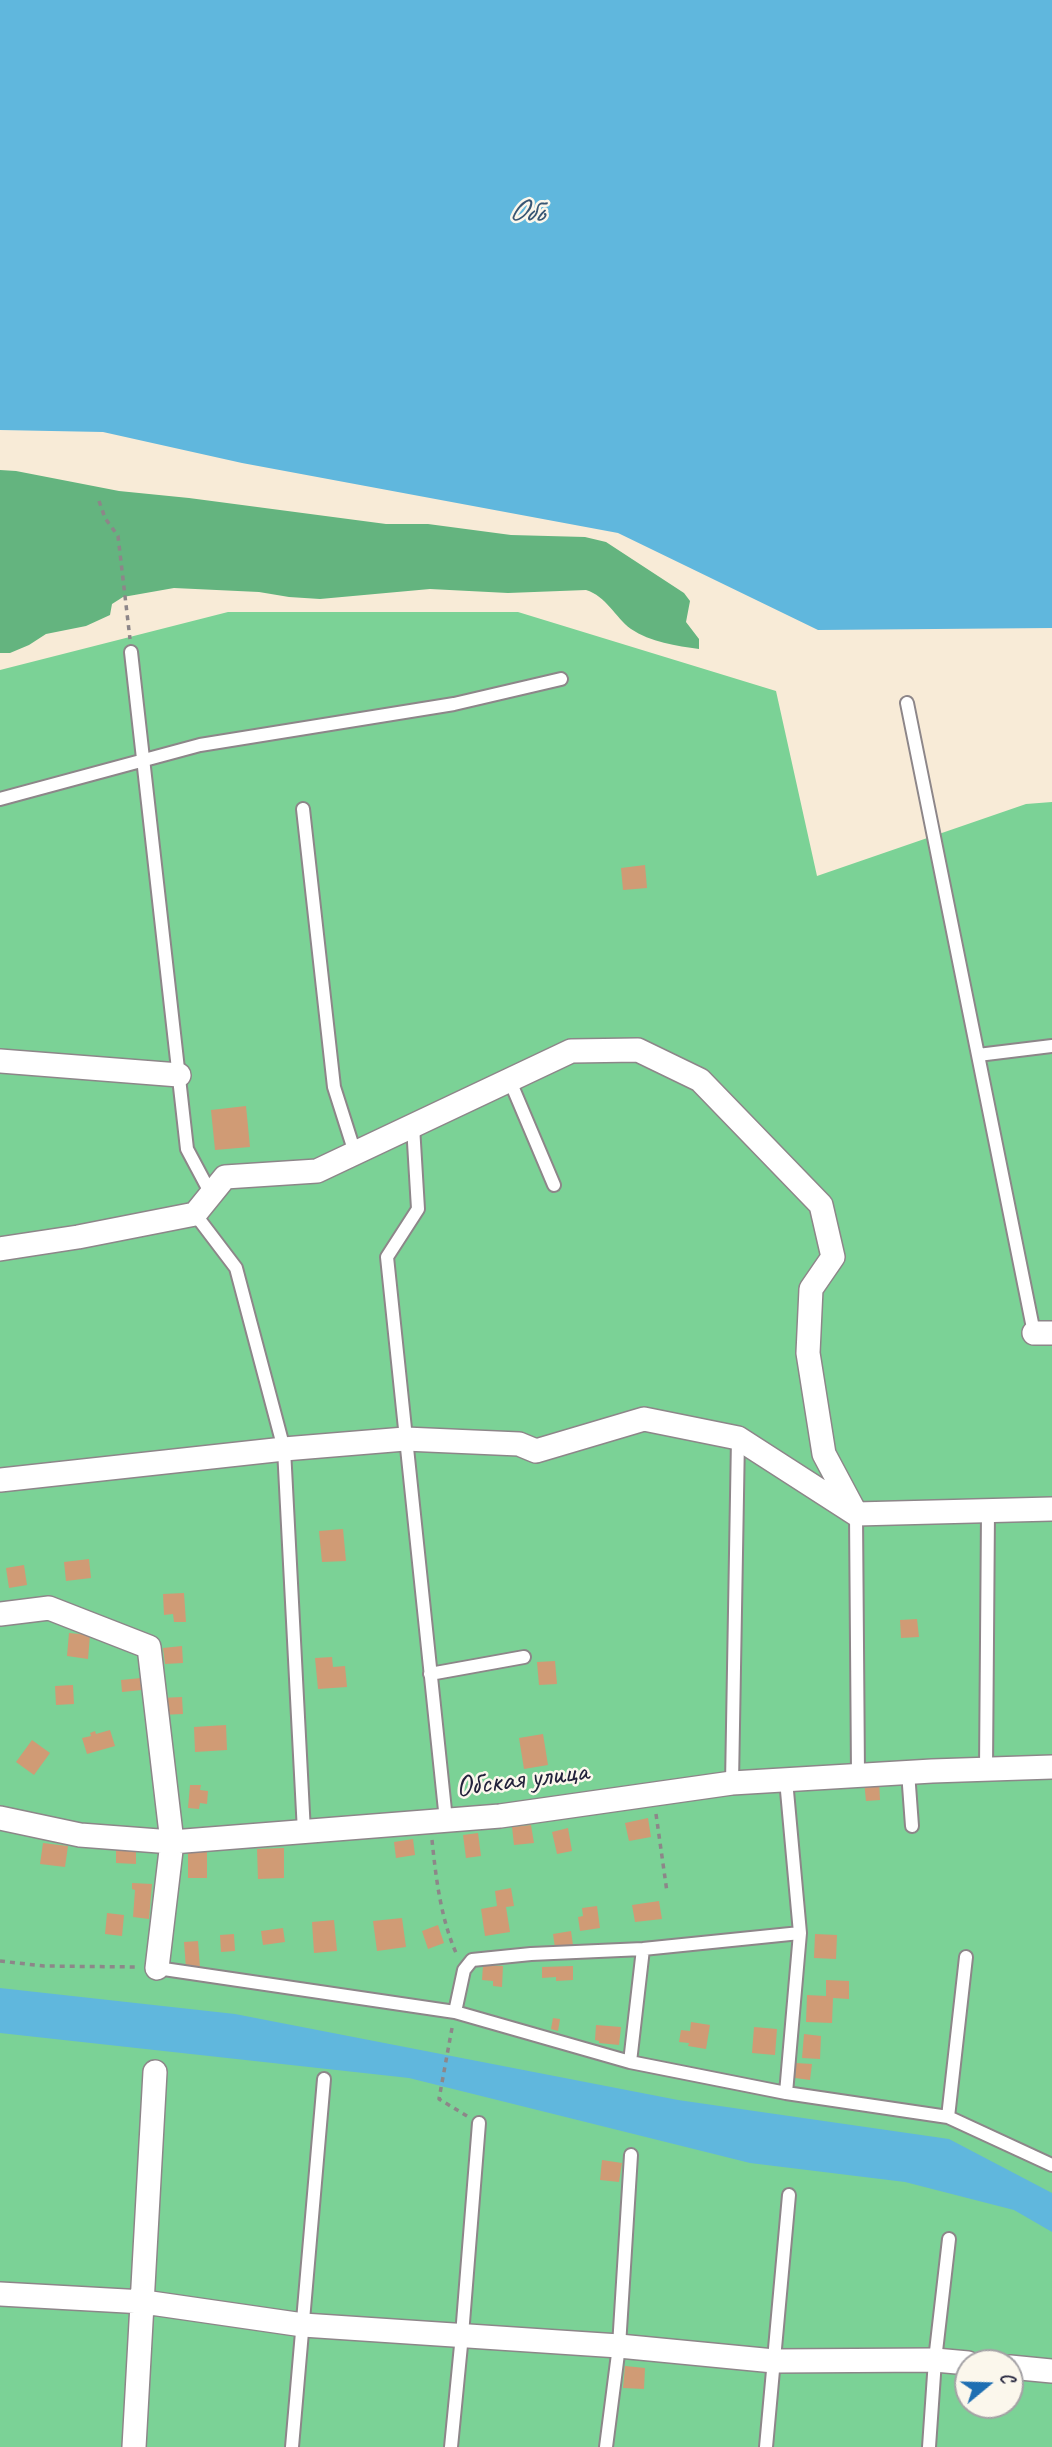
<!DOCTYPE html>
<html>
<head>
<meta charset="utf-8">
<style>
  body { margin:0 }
  #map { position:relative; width:1052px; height:2447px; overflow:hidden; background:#f8ebd7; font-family:Caveat,sans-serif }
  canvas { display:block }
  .north { position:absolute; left:954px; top:2349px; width:70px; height:70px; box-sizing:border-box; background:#fbf7ec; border:2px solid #a4a2a5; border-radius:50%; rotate:71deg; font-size:19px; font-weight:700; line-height:28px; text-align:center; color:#22223b }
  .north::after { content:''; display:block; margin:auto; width:24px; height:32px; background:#1f6fb2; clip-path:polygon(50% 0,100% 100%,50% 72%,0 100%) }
</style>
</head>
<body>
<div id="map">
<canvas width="1052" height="2447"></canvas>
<div class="north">С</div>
</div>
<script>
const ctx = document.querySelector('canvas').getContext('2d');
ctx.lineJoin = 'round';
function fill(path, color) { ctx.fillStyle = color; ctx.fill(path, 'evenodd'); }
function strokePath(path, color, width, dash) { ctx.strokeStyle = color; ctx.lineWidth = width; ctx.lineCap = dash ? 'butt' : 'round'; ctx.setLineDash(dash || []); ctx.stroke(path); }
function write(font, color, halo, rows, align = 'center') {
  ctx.font = font + ' Caveat,sans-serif'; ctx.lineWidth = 5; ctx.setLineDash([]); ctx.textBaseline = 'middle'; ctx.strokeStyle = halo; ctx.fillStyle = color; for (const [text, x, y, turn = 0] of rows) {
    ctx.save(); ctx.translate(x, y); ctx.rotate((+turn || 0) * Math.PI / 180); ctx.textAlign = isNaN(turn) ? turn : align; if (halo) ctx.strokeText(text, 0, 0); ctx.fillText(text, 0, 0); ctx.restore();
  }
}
fill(new Path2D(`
  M228 612H518L776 691 817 876 1026 804 1052 802V2447H0V670ZM968 2363H1010V2405H968Z`), '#7bd296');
fill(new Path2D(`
  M0 470 16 471 119 491 189 498 386 524H428L511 535 585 537 606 542 684 593 690 601 686 622 699 639V649C677 646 650 642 631 629 615 617 606 596 586 590L508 593 430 589 320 599 289 597 259 592 174 588 123 597 112 604 110 615 86 626 46 634 29 645 10 653H0Z`), '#64b47f');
fill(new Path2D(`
  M0 0H1052V628L818 630 618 533 242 463 103 432 0 430Z
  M0 1988 235 2014 678 2100 949 2139 1052 2193V2232L1014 2210 905 2182 750 2163 409 2078 0 2033Z`), '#60b7dd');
fill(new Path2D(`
  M645 865 647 888 623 890 621 868Z
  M246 1106 250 1147 215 1150 211 1110Z
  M343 1529 346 1561 322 1562 319 1531Z
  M89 1559 91 1578 66 1581 64 1562Z
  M24 1565 27 1585 9 1588 6 1568Z
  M184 1593 186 1622H174L173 1614 164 1615 163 1594Z
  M917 1619 919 1637 901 1638 900 1620Z
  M69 1633 90 1635 88 1659 67 1656Z
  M182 1646 183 1663 165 1664 163 1648Z
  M332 1657 333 1667 345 1666 347 1687 318 1689 315 1658Z
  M555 1661 557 1684 539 1685 537 1662Z
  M141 1678 142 1690 122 1692 121 1680Z
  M73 1685 74 1704 56 1705 55 1686Z
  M182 1697 183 1714 161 1715 160 1698Z
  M226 1725 227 1750 195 1752 194 1727Z
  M110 1730 115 1746 87 1754 82 1738 91 1736 90 1733 95 1731 96 1734Z
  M543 1734 548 1765 524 1769 519 1738Z
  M32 1740 50 1753 34 1775 16 1762Z
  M879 1780 880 1800 866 1801 864 1781Z
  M190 1785H201L200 1790 208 1791 207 1804 200 1803 199 1809 188 1808Z
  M648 1818 651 1837 629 1841 625 1823Z
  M531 1825 534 1843 514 1845 512 1827Z
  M568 1828 572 1851 557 1854 552 1832Z
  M478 1833 481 1856 466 1858 463 1835Z
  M413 1839 415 1855 396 1858 394 1842Z
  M43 1843 68 1846 65 1867 40 1864Z
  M116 1843 136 1844V1864L116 1863Z
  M284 1848V1878L258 1879 257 1849Z
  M188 1852H207V1878H188Z
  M132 1883 152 1884 149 1919 133 1917 135 1890 132 1889Z
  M511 1888 514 1906 506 1907 510 1932 485 1936 481 1909 497 1906 495 1891Z
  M659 1901 662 1919 635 1922 632 1905Z
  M597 1906 600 1928 580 1931 578 1917 583 1916 582 1908Z
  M107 1913 124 1915 122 1936 105 1934Z
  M402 1918 406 1947 377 1951 373 1921Z
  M334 1920 337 1951 314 1953 312 1922Z
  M438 1925 444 1943 428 1949 422 1931Z
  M283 1928 285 1942 263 1945 261 1931Z
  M571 1931 573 1945 555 1948 553 1934Z
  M234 1934 235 1951 221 1952 220 1935Z
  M815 1934 837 1935 836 1959 814 1958Z
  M198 1941 200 1968 186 1969 184 1942Z
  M483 1965 503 1966 502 1987 493 1986V1981L482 1980Z
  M573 1966V1980L556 1981V1977L542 1978V1967Z
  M826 1980 849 1981V1999L833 1998 832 2023 806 2022 807 1995 826 1996Z
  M553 2018 560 2019 558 2031 551 2029Z
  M691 2022 710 2025 706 2049 688 2046 689 2043 679 2042 681 2030 690 2031Z
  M596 2025 621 2027 619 2045 599 2043V2041L595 2040Z
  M754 2027 777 2029 775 2055 752 2053Z
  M804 2034 821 2036 820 2059 802 2058Z
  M796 2063 812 2064 810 2080 795 2078Z
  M602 2160 622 2163 619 2182 600 2180Z
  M625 2366 645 2368 644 2389 623 2388Z`), '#d09b75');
const service = new Path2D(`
  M131 652 187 1149 211 1194
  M907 703 1034 1333
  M0 799 200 745 454 704 561 679
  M303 809 334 1087 355 1153
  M978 1055 1052 1046
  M510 1081 554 1185
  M413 1126 418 1209 387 1257 446 1820
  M195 1214 236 1268 284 1449 304 1832
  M856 1514 858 1775
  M430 1674 524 1657
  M986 1769 988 1511
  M908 1772 912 1826
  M732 1783 738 1438
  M157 1968 455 2012 464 1970 472 1960 531 1954 643 1949 800 1933
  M455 2012 630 2062 786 2093 948 2117 1052 2165
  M630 2062 643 1949
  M786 2093 800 1933 786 1780
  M948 2117 966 1957
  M292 2447 324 2079
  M451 2447 462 2335 479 2123
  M606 2447 619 2346 631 2155
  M766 2447 789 2195
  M929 2447 935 2360 949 2239`);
const minor = new Path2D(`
  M0 1061 179 1075
  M0 1249 78 1237 195 1214 225 1177 317 1171 571 1051 638 1050 700 1080 821 1205 833 1257 811 1289 808 1353 824 1454 856 1514
  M1034 1333H1052
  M0 1480 284 1449 405 1439 519 1444 536 1451 644 1419 738 1438 856 1514 1052 1509
  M0 1614 49 1608 149 1647 172 1842 157 1968
  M0 1818 80 1835 172 1842 500 1816 732 1783 932 1771 1052 1767
  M0 2294 144 2302 303 2325 619 2346 774 2361 935 2360 968 2363
  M1010 2367 1052 2371
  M134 2447 155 2072`);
strokePath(service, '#8d8689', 16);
strokePath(minor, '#8d8689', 26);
strokePath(new Path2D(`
  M99 501 105 518 118 536 130 639
  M656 1814 667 1892
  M432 1840C436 1879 441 1920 457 1955
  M0 1961 44 1966 138 1967
  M452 2028 439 2099 467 2116`), '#8d8689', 3.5, [5, 5]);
strokePath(service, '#fff', 12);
strokePath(minor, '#fff', 23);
write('30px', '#22223b', '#fbf7ec', [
  ["Обская улица",522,1780,-7]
]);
write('italic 32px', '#385674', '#fbf7ec', [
  ["Обь",526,212,5]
]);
</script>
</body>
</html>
